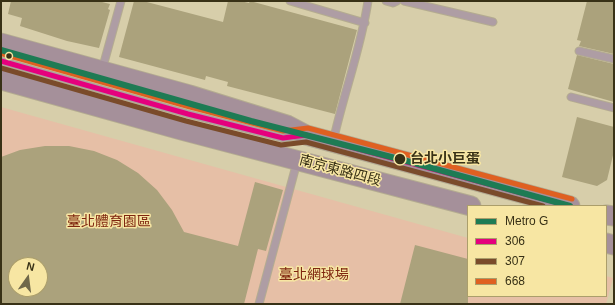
<!DOCTYPE html>
<html>
<head>
<meta charset="utf-8">
<style>
  body { margin:0 }
  #map { position:relative; width:615px; height:305px; overflow:hidden; background:#d7ceaa; font-family:Arial,sans-serif }
  canvas { display:block }
  .frame { position:absolute; inset:0; border:2px solid #383116; pointer-events:none }
  .legend { position:absolute; left:467px; top:205px; width:140px; height:92px; box-sizing:border-box; background:#f7e6a3; border:1px solid #ab9e6b; margin:0; padding:5px 7px; list-style:none; font-size:12px; color:#383116 }
  .legend li { display:flex; align-items:center; gap:8px; height:20px }
  .legend b { width:20px; border:1px solid #ab9e6b }
  .north { position:absolute; left:8px; top:257px; width:40px; height:40px; box-sizing:border-box; background:#f7e6a3; border:1px solid #ab9e6b; border-radius:50%; rotate:14deg; font-size:11px; font-weight:700; line-height:16px; text-align:center; color:#383116 }
  .north::after { content:''; display:block; margin:auto; width:14px; height:18px; background:#70684a; clip-path:polygon(50% 0,100% 100%,50% 72%,0 100%) }
</style>
</head>
<body>
<div id="map">
<canvas width="615" height="305"></canvas>
<div class="frame"></div>
<ul class="legend">
<li><b style="height:5px;background:#1e7b54"></b>Metro G</li>
<li><b style="height:5px;background:#e5007d"></b>306</li>
<li><b style="height:5px;background:#7a4b2a"></b>307</li>
<li><b style="height:5px;background:#df6021"></b>668</li>
</ul>
<div class="north">N</div>
</div>
<script>
const ctx = document.querySelector('canvas').getContext('2d');
ctx.lineJoin = 'round';
function fill(path, color) { ctx.fillStyle = color; ctx.fill(path, 'evenodd'); }
function strokePath(path, color, width, dash) { ctx.strokeStyle = color; ctx.lineWidth = width; ctx.lineCap = dash ? 'butt' : 'round'; ctx.setLineDash(dash || []); ctx.stroke(path); }
function write(font, color, halo, rows, align = 'center') {
  ctx.font = font + ' Arial,"Noto Sans TC",sans-serif'; ctx.lineWidth = 3; ctx.setLineDash([]); ctx.textBaseline = 'middle'; ctx.strokeStyle = halo; ctx.fillStyle = color; for (const [text, x, y, turn = 0] of rows) {
    ctx.save(); ctx.translate(x, y); ctx.rotate((+turn || 0) * Math.PI / 180); ctx.textAlign = isNaN(turn) ? turn : align; if (halo) ctx.strokeText(text, 0, 0); ctx.fillText(text, 0, 0); ctx.restore();
  }
}
fill(new Path2D(`
  M1 107 468 238V296H606V276L613 278 606 304H1ZM16 265H40V289H16Z`), '#e6bfa6');
fill(new Path2D(`
  M11 1H98L110 4 108 9 110 10 99 48 67 41 20 26 22 18 8 14Z
  M134 1H143L223 22 228 1H240L249 3 250 1 357 30 335 114 227 86 228 82 206 76 205 80 119 57Z
  M587 1H614V54L579 46 581 41 577 40Z
  M577 55 614 64V102L568 89Z
  M577 117 614 127V151L607 180 597 186 562 177Z
  M45 146H69L94 151 117 160 138 173 157 190 172 210 184 232 238 246 255 182 283 190 266 251 258 249 244 304H1V157L20 150ZM16 265H40V289H16Z
  M415 245 468 259V304H400Z`), '#aba27c');
const lane = new Path2D(`
  M290 1 365 23
  M386 1 393 3 397 1
  M404 1 493 22
  M579 51 614 59
  M1 61 188 114 283 138 298 136
  M102 70 121 1
  M571 97 614 108
  M333 142C343 95 361 49 368 1
  M259 304 297 162`);
const secondary = new Path2D(`
  M1 43 190 95 287 125 306 135 570 206
  M1 80 181 130 471 206
  M606 215 614 216
  M606 243 614 245`);
strokePath(lane, '#b4ac90', 9);
strokePath(secondary, '#b4ac90', 21);
strokePath(lane, '#ae9da4', 7);
strokePath(secondary, '#a5909a', 19);
strokePath(new Path2D(`
  M1 61 188 114 283 138 306 135 570 206`), '#e5007d', 5);
strokePath(new Path2D(`
  M1 68 186 121 281 145 306 142 543 206`), '#7a4b2a', 5);
strokePath(new Path2D(`
  M3 54 190 107 283 131 308 128 572 199`), '#df6021', 5);
strokePath(new Path2D(`
  M1 50 251 121 403 160 570 206`), '#1e7b54', 6);
for (const [x, y, r, color] of [
  [9,56,3.5,"#383116"],
  [400,159,6,"#383116"]
]) { const dot = new Path2D(); dot.arc(x, y, r, 0, 2 * Math.PI); ctx.fillStyle = color; ctx.fill(dot); strokePath(dot, '#f7e6a3', 1.5); }
write('bold 14px', '#383116', '#f7e6a3', [
  ["台北小巨蛋",410,159]
], 'left');
write('14px', '#383116', '#f7e6a3', [
  ["南京東路四段",340,171,15]
]);
write('14px', '#7f260f', '#f7e6a3', [
  ["臺北體育園區",109,222],
  ["臺北網球場",314,275]
]);
</script>
</body>
</html>
